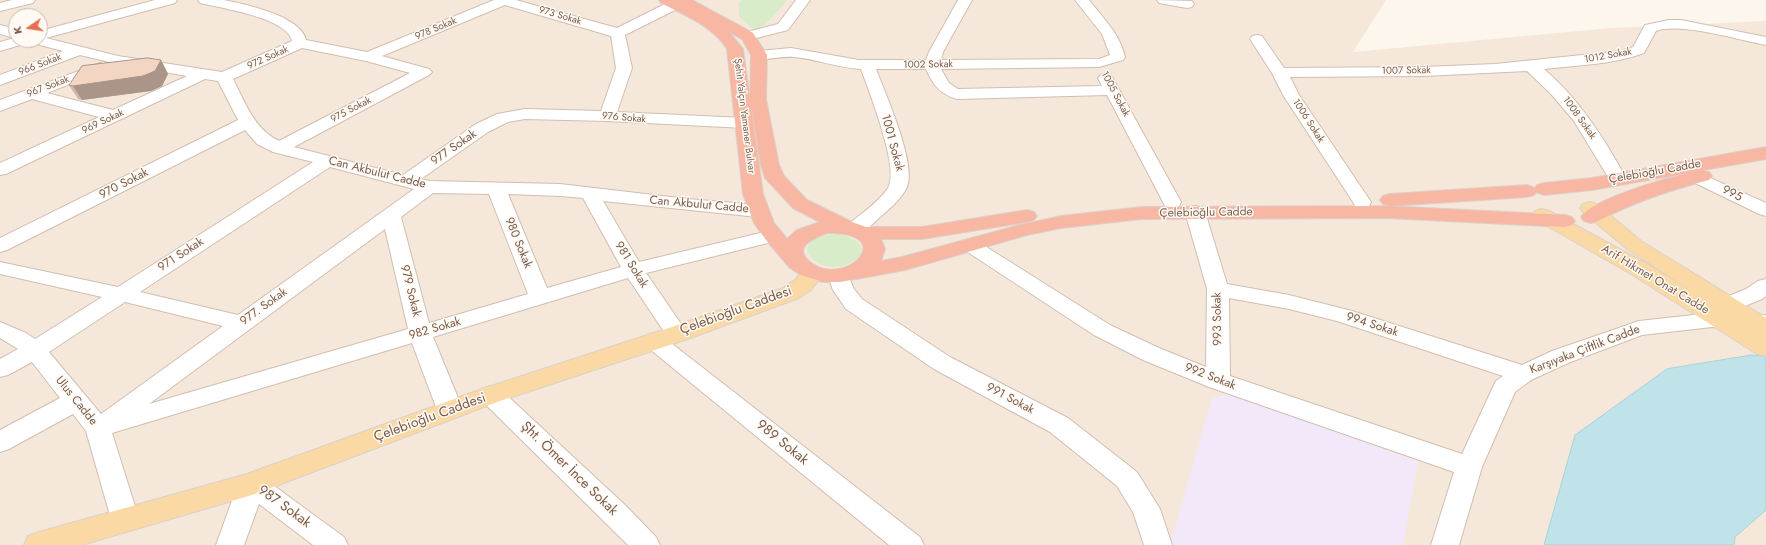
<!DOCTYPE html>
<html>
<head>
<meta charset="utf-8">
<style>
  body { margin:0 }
  #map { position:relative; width:1766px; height:545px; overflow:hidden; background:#fdf6ec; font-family:Jost,sans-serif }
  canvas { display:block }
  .north { position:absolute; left:8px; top:8px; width:40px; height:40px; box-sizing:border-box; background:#fffaf3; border:1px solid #cabbb1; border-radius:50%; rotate:257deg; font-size:11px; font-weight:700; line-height:16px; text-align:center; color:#7a5c4d }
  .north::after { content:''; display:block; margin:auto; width:14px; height:18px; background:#e76f51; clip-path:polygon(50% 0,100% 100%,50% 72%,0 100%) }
</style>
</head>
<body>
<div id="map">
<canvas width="1766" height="545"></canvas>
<div class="north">K</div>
</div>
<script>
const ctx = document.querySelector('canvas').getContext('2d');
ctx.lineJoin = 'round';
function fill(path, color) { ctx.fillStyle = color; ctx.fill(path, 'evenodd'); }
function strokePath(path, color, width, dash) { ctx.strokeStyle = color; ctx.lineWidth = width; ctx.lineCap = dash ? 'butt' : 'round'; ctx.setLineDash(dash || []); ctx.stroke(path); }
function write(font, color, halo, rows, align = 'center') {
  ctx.font = font + ' Jost,sans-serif'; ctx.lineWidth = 3; ctx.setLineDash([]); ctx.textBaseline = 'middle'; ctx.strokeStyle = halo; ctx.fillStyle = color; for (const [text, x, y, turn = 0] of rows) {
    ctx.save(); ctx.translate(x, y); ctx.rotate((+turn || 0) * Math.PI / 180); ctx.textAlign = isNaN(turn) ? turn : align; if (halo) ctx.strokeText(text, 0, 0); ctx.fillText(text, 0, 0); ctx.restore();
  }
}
fill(new Path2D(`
  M0 0H1386L1353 52 1611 28 1766 21V545H0ZM16 16H40V40H16Z`), '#f5e8da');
fill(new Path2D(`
  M1231 393 1419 457 1403 545H1170L1212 398Z`), '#f3e8fa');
fill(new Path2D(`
  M742 0H787L766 24 754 30 739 17 738 4Z
  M839 234C851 237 872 246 856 259 823 286 775 236 839 234Z`), '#d8ecc9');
const water = new Path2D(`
  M1752 355 1766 356V510L1735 537 1734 545H1544L1575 435 1667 369Z`);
fill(water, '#bfe3e8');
strokePath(water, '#a5d3da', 1);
const minor = new Path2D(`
  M12 0H35L33 3 0 11V3Z
  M155 0H177L175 3 46 38 118 56 222 72 292 41C288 18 221 8 200 3L198 0C207 0 215 0 223 0 245 4 301 16 306 40L367 52 494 0H516L617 28 669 2H679L681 5 679 8 625 35 632 68 617 112 745 118 751 119 753 123 751 127 745 128 607 121 525 119 508 122 488 132 421 179 429 181 560 184 688 199 758 205 765 207 768 211 765 215 758 217 603 201 639 262 773 230 780 232 783 236 780 240 646 273 688 334 685 339 677 341 669 339 628 278 433 337 463 410 459 416 450 419 441 416 437 410 412 343 112 433 139 519 135 527 125 530 115 527 111 519 86 431 73 414 9 449 0 452V430L60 398 32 362 8 375 0 377V359L18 349 0 338V322L26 333 35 339 102 297 0 274V262L118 287 313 162 273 152 257 144 245 130 7 250 0 252V238L238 120 218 81 205 79 6 174 0 175V163L99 117 32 99 0 111V100L103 62 108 63 110 66 108 69 47 93 113 110 187 76 118 64 80 55 0 85V75L63 51 32 43 30 40H40V31ZM505 5 611 36 616 68 601 111 525 109 497 114 476 124 403 175 294 147 429 75 432 72 429 69 382 56ZM302 48 366 61 410 73 279 141C254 129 245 102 233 79ZM330 167 414 189 238 315 140 292ZM433 193 489 194 528 294 429 323 401 217ZM508 194 560 196 583 198 621 267 547 288ZM385 229 408 329 149 404ZM125 302 223 326 101 414 49 352Z
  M796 0H810L788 30 748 40 743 39 741 36 743 33 778 24Z
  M958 0H972L943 52 941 60 1099 59 1110 55 1102 34 1075 0H1089C1103 18 1120 34 1125 57L1123 60 1099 67 941 69 949 83 958 89 1102 86 1098 78 1101 75 1106 73 1111 75 1181 202 1179 206 1172 208 1165 206 1163 202 1107 95 957 99C940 94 933 85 926 69H876C885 93 917 164 907 187 901 200 888 210 878 219 868 228 861 238 847 234L844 230 847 226C860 214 878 203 888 188 900 168 869 92 861 69 838 68 817 59 794 57 781 56 766 61 754 58L752 55 754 52 759 51 791 48 859 60H926L929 52Z
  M1157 0 1192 1 1194 4 1192 7 1187 8 1159 3Z
  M1669 20H1681L1766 37V45C1739 40 1680 22 1656 31L1644 53C1612 65 1577 65 1544 69 1579 99 1604 138 1626 178L1623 182 1617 183 1611 182 1574 121 1551 94 1527 71 1424 76 1290 77 1299 95 1371 202 1369 206 1362 208 1355 206 1353 202 1283 95 1272 73 1250 39 1252 36 1257 35 1262 36 1284 68 1424 67 1495 64 1621 51 1633 47 1645 25Z
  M0 25 16 29V40H29L27 43 0 51V42L14 38 0 34Z
  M1697 172 1766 203V216L1759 214 1691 181 1688 177 1691 173Z
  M1195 206 1202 208 1205 212 1227 284 1289 295 1352 311 1522 365 1552 351 1639 321 1712 313 1766 315V329L1712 327 1642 335 1568 363 1531 380 1515 392 1482 467 1459 545H1431L1454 472 1209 387 1143 360 1094 335 963 249 960 245 963 241 970 239 977 241 1110 325 1159 348 1206 367 1207 289 1185 212 1188 208ZM1229 298 1289 309 1337 321 1503 376 1496 381 1493 387 1462 454 1230 376Z
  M839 270 846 271 854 289 862 299 950 357 1068 418 1137 472 1160 509 1172 545H1144L1133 512 1117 486 1050 432 934 369 846 309 833 290 828 276 832 271Z
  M1766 279V296L1762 299 1735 310 1727 312 1719 310 1716 305 1719 300 1746 289 1758 281Z
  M654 333 662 336 920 537 924 545H889L646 346 643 341 646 336Z
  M491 386 500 389 625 505 656 537 660 545H628L482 401 479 395 482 389Z
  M252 473 262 477 344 537 348 545H313L259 504 244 545H216L238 484 242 477Z`);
const major = new Path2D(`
  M1590 202 1597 204 1641 241 1766 318V356L1757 354 1631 274 1535 219 1532 215 1535 211 1542 209 1549 211 1647 264 1693 292 1627 249 1583 212 1580 208 1583 204Z
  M813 266 821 268 824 273 811 290 799 298 685 340 500 401 252 495 82 545H24L28 536 39 532 247 474 482 389 669 328 783 288 795 280 805 268Z`);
const highway = new Path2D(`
  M659 0H692L753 33 767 55 766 99 779 165 784 176 807 200 852 222 866 227H922L1027 210 1034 212 1037 216 1034 220 1027 222 922 239H881L885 249 881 261 902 257 1016 226 1061 216 1142 207 1387 206 1565 215 1572 217 1575 221 1572 225 1565 227 1387 218 1142 219 1061 228 1027 235 905 270 840 282H823L801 275 790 268 766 240 754 223 743 194 727 49C713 26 684 15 661 3ZM729 32 742 39 751 55 750 99 761 165 765 178 793 208 820 222 797 230 787 239 774 223 763 194 743 49ZM827 233C899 232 848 287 813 264 790 248 812 239 827 233Z
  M1766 147V159L1592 190 1544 195 1536 192 1534 195 1527 197 1390 206 1383 204 1380 200 1383 196 1390 194 1527 185 1535 188 1537 185 1544 183 1592 178Z
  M1702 170 1709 172 1712 176 1709 180C1670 190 1634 202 1598 221L1591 223 1584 221 1581 217C1595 197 1677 175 1702 170Z`);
strokePath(minor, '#d1beb0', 2);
strokePath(major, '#dad1cd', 2);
strokePath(highway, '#dad1cd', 2);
fill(minor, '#fff');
fill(major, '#fbd9a5');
fill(highway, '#f7b7a3');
fill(new Path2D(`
  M161 60 168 74 162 86 151 91 82 100 78 99 69 85Z`), '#d1b7a8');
fill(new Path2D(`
  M161 60 168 74 162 86 151 91 82 100 73 86Z`), '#aa9588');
const building = new Path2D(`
  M148 58 161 60 155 71 143 76 73 86 69 85 82 66Z`);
fill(building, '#f3d5c3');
strokePath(building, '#aa9588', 1);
write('10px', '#7a5c4d', '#fffaf3', [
  ["973 Sokak",560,16,16],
  ["978 Sokak",436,29,-23],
  ["1012 Sokak",1608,56,-10],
  ["972 Sokak",268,58,-24],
  ["966 Sokak",40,65,-21],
  ["1002 Sokak",928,65,-1],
  ["1007 Sokak",1406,71,-1],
  ["967 Sokak",48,87,-21],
  ["1005 Sokak",1115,94,62],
  ["975 Sokak",351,110,-28],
  ["Şehit Yalçın Yamaner Bulvar",744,116,83],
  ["976 Sokak",624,118,5],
  ["1008 Sokak",1579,118,54],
  ["1006 Sokak",1308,121,57],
  ["969 Sokak",103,122,-25]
]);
write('12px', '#7a5c4d', '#fffaf3', [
  ["1001 Sokak",892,143,75],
  ["977 Sokak",454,148,-35],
  ["Çelebioğlu Cadde",1655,172,-10],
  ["Can Akbulut Cadde",377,173,14],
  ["970 Sokak",124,184,-27],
  ["995",1732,194,26],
  ["Can Akbulut Cadde",699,205,5],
  ["Çelebioğlu Cadde",1206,213,-1],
  ["980 Sokak",518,243,68],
  ["971 Sokak",181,255,-33],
  ["981 Sokak",631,265,58],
  ["Arif Hikmet Onat Cadde",1655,280,31],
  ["979 Sokak",410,291,76],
  ["977. Sokak",264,307,-36],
  ["993 Sokak",1218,319,-91],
  ["994 Sokak",1372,325,18],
  ["982 Sokak",435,329,-16],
  ["Karşıyaka Çiftlik Cadde",1585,350,-21],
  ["992 Sokak",1210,377,21],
  ["991 Sokak",1010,399,28],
  ["Ulus Cadde",76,401,51]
]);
write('14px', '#7a5c4d', '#fffaf3', [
  ["Çelebioğlu Caddesi",736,311,-20],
  ["Çelebioğlu Caddesi",430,418,-20],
  ["989 Sokak",782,443,39],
  ["Şht. Ömer İnce Sokak",569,469,44],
  ["987 Sokak",284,507,36]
]);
</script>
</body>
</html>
